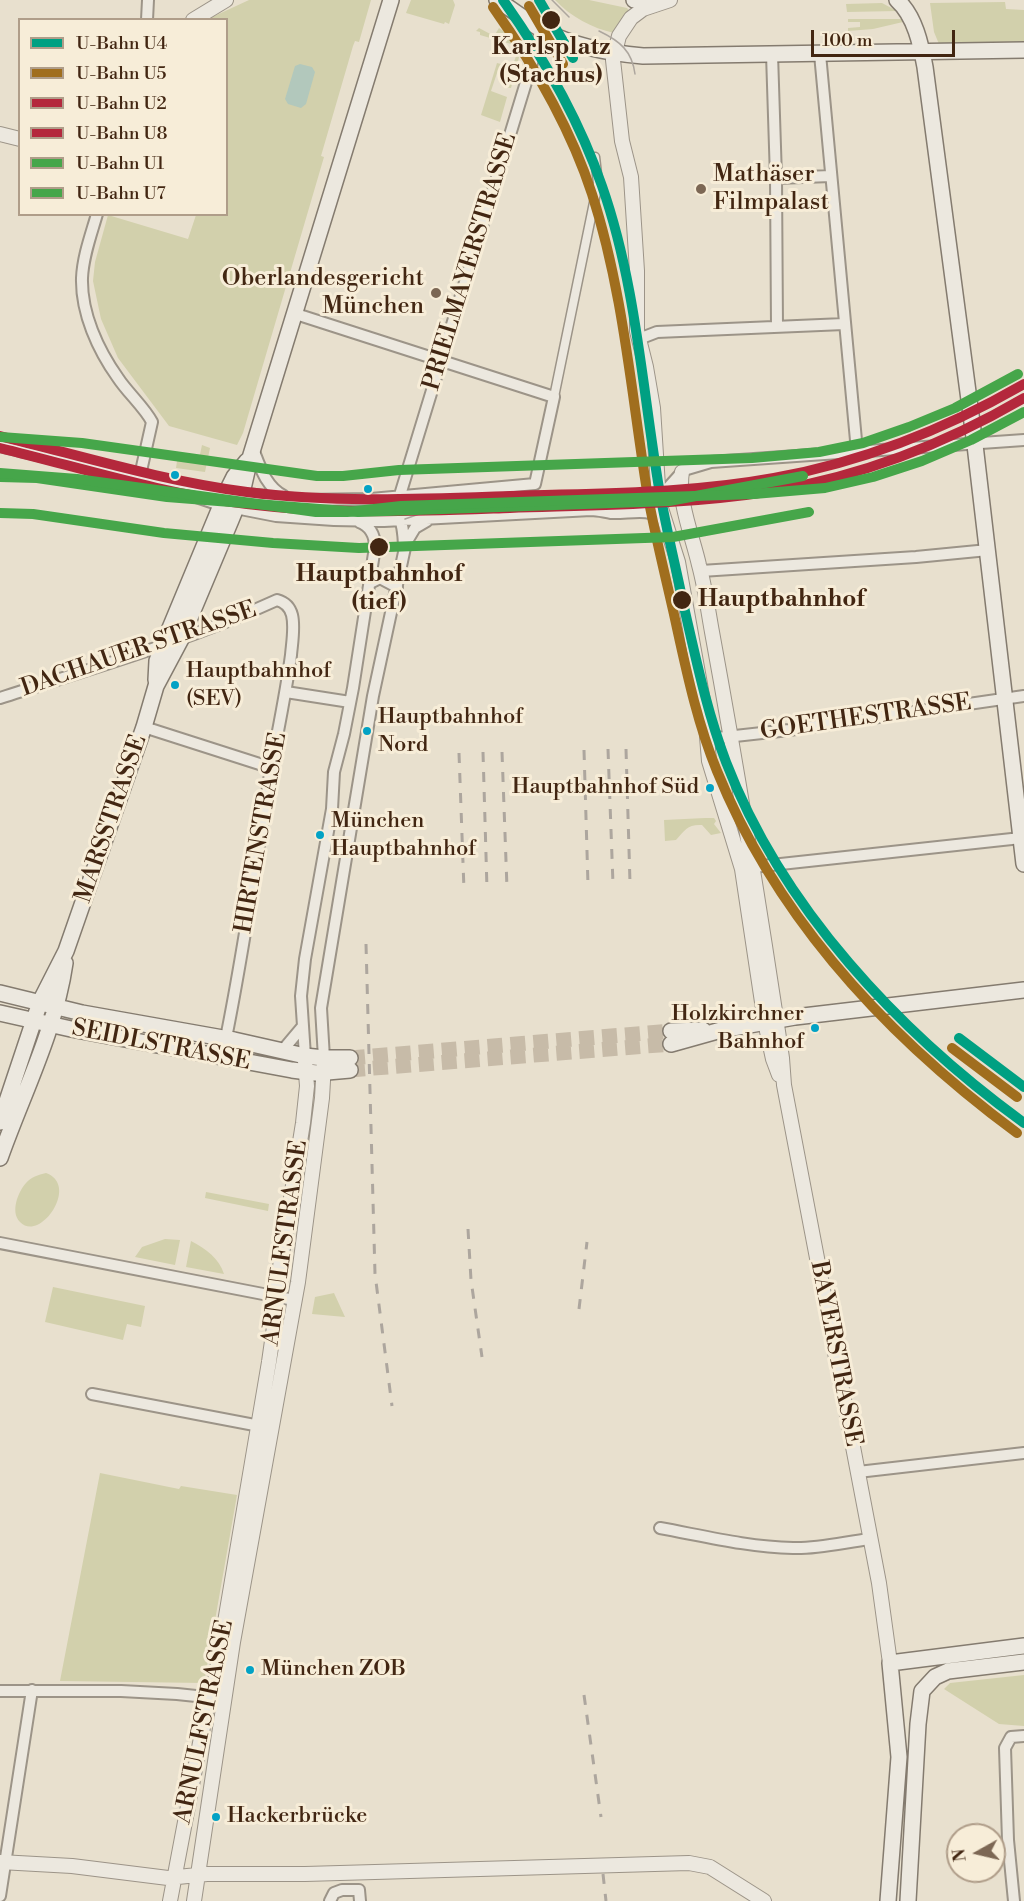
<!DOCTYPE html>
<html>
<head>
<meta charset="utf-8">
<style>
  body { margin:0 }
  #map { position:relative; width:1024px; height:1901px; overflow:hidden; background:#e8e0ce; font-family:"Libre Bodoni",serif }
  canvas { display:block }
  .legend { position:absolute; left:18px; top:18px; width:210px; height:198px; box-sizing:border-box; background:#f7edd8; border:2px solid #af9d89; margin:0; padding:8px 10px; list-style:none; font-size:18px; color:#422612 }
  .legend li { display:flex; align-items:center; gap:12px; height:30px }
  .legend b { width:30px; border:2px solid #af9d89 }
  .north { position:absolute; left:946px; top:1823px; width:60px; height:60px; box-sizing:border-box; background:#f7edd8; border:2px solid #af9d89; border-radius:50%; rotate:262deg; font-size:16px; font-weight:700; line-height:24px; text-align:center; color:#422612 }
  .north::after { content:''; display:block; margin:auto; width:21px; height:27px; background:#7c6754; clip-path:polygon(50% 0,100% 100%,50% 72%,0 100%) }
  .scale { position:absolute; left:811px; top:30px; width:144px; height:27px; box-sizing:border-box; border:3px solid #422612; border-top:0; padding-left:8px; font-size:18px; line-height:21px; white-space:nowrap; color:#422612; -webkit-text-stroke:4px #f7edd8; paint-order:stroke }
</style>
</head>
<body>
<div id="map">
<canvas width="1024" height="1901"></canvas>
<ul class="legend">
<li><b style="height:8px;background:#00a082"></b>U-Bahn U4</li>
<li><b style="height:8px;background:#a06e1e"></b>U-Bahn U5</li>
<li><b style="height:8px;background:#b4283c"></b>U-Bahn U2</li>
<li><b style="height:8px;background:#b4283c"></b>U-Bahn U8</li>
<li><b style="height:8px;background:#46a64a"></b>U-Bahn U1</li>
<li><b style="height:8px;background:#46a64a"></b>U-Bahn U7</li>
</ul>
<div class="north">N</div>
<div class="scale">100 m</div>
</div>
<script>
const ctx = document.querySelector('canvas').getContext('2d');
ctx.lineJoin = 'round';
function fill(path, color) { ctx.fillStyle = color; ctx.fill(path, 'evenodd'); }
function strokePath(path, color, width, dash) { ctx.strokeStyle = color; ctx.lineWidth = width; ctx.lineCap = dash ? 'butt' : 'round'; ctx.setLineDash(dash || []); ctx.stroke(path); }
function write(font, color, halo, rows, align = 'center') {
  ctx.font = font + ' "Libre Bodoni",serif'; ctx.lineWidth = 6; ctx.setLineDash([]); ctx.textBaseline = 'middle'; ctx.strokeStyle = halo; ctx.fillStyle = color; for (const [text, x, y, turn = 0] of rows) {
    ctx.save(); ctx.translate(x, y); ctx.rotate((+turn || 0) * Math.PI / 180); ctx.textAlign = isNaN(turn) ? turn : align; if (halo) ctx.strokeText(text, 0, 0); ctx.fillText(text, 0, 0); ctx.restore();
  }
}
fill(new Path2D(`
  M249 0H371L359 42 355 41 353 46 321 156 324 157 243 433 237 445 169 426 118 358 101 319 93 281 95 262 108 215 188 239 196 215 226 214V20L208 19Z
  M411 0H453L455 5 449 24 445 22 444 24 406 13Z
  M555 0H589L627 8 630 12 614 33C592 28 571 17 555 0Z
  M1005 2 1006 9 1024 10V42L939 44 934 32 930 3Z
  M882 3 897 11 847 12 846 4Z
  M848 19H901L903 22 873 29 848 31V28L860 27V22H848Z
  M479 28 494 36 499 28 520 42 522 46 511 88 503 87 507 72 498 70 491 91 507 97 500 122 481 115 497 63 512 67 518 51V46L480 35V32L476 31Z
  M202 445 210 448 205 472 176 468 177 461 199 459Z
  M705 818H714L716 821 714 824 721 833 711 835 702 825C688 824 685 830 676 840L665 841 664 820Z
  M46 1173C80 1185 40 1243 20 1222 10 1212 18 1192 26 1183 31 1177 38 1175 46 1173Z
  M206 1192 269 1204 268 1211 205 1198Z
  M165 1239 180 1240 175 1265 135 1257 142 1247Z
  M191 1241C206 1249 219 1258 224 1274L186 1267Z
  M53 1287 145 1306 141 1327 127 1324 123 1340 45 1322Z
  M334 1293 345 1317 312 1314 315 1297Z
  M100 1473 179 1489 181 1486 237 1495 204 1683 60 1681Z
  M1024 1675V1726L999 1724 944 1689 950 1683Z`), '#d2d0ac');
fill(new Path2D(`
  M300 64 312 67 315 72 306 104 301 108 288 104 285 99 295 66Z`), '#b2c8bc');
strokePath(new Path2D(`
  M350 1058 671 1031
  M350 1070 671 1044`), '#c7bba8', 15, [15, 8]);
const pedestrian = new Path2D(`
  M554 397 598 183 595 157`);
const minor = new Path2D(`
  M147 20 148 0
  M772 54 776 178 777 327
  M820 54 857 451
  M776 178 831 176
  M97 214C91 235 83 256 82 278 81 313 98 350 118 378 127 392 145 408 152 422L139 480
  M639 339 657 332 844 324
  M0 446 161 485 220 505 276 516 334 520 384 521 591 510C598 510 604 512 611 513 629 514 648 507 663 519
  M253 449C260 467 266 487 284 496
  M161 485 303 500 371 499 535 484 554 397 296 314
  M400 495 542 30
  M371 499C400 507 403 518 404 546
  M656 501 684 470 711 462 1024 440
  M701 571 916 557 988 550
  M370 583 380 578 397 587
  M286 692 350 702
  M0 698C93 668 188 641 277 600 284 602 290 607 292 615 295 627 292 643 291 655 286 693 278 730 271 768 257 858 244 949 226 1038
  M144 727 272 768
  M708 739 789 730 1024 696
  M753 867 1021 838
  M282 1051 303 1026
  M305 1056 301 996 305 959 332 809 334 772 344 734 353 688 375 547C375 535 370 526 359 522
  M324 1058 321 1008 373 696 406 543 415 528 427 521
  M0 1243 294 1300
  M92 1394 265 1427
  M858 1472 1024 1453
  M660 1528C704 1536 748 1547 793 1548 818 1549 845 1542 870 1539
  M0 1691H121L177 1694 215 1698
  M0 1896 32 1690
  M330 1901 334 1893 342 1890H359L360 1901
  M1014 1901 1008 1840 1005 1748 1011 1737 1024 1736`);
const tertiary = new Path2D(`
  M670 0 643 9 631 18 619 36 613 60 622 141 631 177 637 271V331L646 367 653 408 659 502 678 562 705 712 709 761 742 869 765 1022 773 1059 779 1075
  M193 20 226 0
  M0 134 20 139
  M682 472C677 499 693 538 699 565 705 587 708 610 712 632 738 774 761 916 782 1058L784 1085 879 1583 890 1663
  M0 1862 72 1866 168 1878 207 1874H305L689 1863 710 1867 764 1901
  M170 1901 207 1706 215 1681 269 1362 276 1313 278 1279 303 1123 307 1086 305 1061
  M194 1901 233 1642 298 1282 322 1098 324 1063`);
const secondary = new Path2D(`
  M497 0C513 10 528 22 544 31 575 47 608 53 643 56L1024 50
  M634 0H662
  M897 0C915 16 921 45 925 67L975 445 1024 864
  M156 680 157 661 163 645 227 491 234 477 247 461
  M0 993 82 1013 234 1040 305 1056 324 1058H350
  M0 1013 71 1029 292 1070 316 1073 350 1070
  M671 1031 703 1030
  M671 1044 721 1030 795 1017 1024 990
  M0 1122 40 1002 66 951 144 727 156 686 181 639 231 520 242 493 250 458 391 0
  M0 1158C23 1093 55 1032 65 963
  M888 1901 899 1757 890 1663 1024 1646
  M908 1901 918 1724 922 1691 935 1677 948 1671 1024 1662`);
strokePath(pedestrian, '#9c9488', 11);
strokePath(minor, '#9c9488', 14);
strokePath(tertiary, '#9c9488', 16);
strokePath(secondary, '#847b6f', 18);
strokePath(pedestrian, '#ece8df', 8);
strokePath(minor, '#ece8df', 10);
strokePath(tertiary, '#ece8df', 14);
strokePath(secondary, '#ece8df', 15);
strokePath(new Path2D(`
  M552 0 569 17
  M599 31C620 41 632 51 635 74
  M405 519 422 513`), '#ada69e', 1.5);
strokePath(new Path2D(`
  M608 749 613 884
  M626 749 630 883
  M584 750 588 885
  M483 752 487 889
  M502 752 507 888
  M459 753 464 890
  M366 944 375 1274 392 1406
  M468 1229 471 1280 482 1357
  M579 1309 587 1242
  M584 1695 601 1817
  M603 1874 606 1901`), '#ada69e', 3, [10, 10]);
strokePath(new Path2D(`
  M503 0C544 58 579 119 602 186 636 283 642 387 659 488 666 528 676 568 684 607 696 659 707 712 726 762 782 908 899 1032 1024 1123
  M539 0 573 58
  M959 1038 1024 1087`), '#00a082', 10);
strokePath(new Path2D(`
  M529 6 563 64
  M493 7C534 65 570 126 592 194 623 290 631 391 647 491 654 531 664 570 673 610 685 664 696 720 717 771 777 919 890 1039 1017 1133
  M952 1048 1017 1097`), '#a06e1e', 10);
strokePath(new Path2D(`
  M0 436C82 456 163 481 247 492 334 503 423 499 510 496 598 493 687 494 774 478 862 462 946 429 1024 384`), '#b4283c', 10);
strokePath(new Path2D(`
  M0 448C82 468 163 494 247 504 334 515 422 511 510 508 598 505 686 505 773 491 861 476 947 443 1024 398`), '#b4283c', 10);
strokePath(new Path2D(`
  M1 437 82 443 317 476H343L399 470 752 458 819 452 863 443 909 427 955 408 1018 374
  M0 477 37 478 167 497 358 512 669 501 803 476`), '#46a64a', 10);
strokePath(new Path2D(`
  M0 473 77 479 316 512H347L401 506 754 494 825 488 873 477 922 461 971 440 1024 412
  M0 513 33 514 164 533 273 543 359 548 673 537 809 512`), '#46a64a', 10);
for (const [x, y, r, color] of [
  [551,20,10,"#422612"],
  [701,189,6,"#7c6754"],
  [436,293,6,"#7c6754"],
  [175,475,5,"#03a2c5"],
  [368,489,5,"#03a2c5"],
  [379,547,10,"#422612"],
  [682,600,10,"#422612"],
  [175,685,5,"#03a2c5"],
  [367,731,5,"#03a2c5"],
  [710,788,5,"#03a2c5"],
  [320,835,5,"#03a2c5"],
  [815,1028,5,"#03a2c5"],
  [250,1670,5,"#03a2c5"],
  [216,1817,5,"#03a2c5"]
]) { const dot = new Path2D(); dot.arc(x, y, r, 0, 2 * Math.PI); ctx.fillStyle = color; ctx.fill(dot); strokePath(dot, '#f7edd8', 2); }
write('22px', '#422612', '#f7edd8', [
  ["Hauptbahnhof",186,672],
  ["(SEV)",186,700],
  ["Hauptbahnhof",378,718],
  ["Nord",378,746],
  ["Hauptbahnhof Süd",699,788,"right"],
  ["München",331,822],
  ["Hauptbahnhof",331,850],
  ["Holzkirchner",804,1015,"right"],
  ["Bahnhof",804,1043,"right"],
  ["München ZOB",261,1670],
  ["Hackerbrücke",227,1817]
], 'left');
write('bold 24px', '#422612', '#f7edd8', [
  ["Karlsplatz",551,48],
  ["(Stachus)",551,76],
  ["Hauptbahnhof",379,575],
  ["(tief)",379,603],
  ["Hauptbahnhof",698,600,"left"]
]);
write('24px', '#422612', '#f7edd8', [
  ["Mathäser",713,175],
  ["Filmpalast",713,203],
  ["Oberlandesgericht",424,279,"right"],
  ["München",424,307,"right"]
], 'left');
write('24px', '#422612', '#f7edd8', [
  ["PRIELMAYERSTRASSE",471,262,-73],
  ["DACHAUER STRASSE",139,650,-19],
  ["GOETHESTRASSE",866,718,-8],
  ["MARSSTRASSE",112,819,-71],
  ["HIRTENSTRASSE",262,833,-80],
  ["SEIDLSTRASSE",161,1046,11],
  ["ARNULFSTRASSE",286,1243,-82],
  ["BAYERSTRASSE",835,1354,79],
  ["ARNULFSTRASSE",205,1722,-78]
]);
</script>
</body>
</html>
